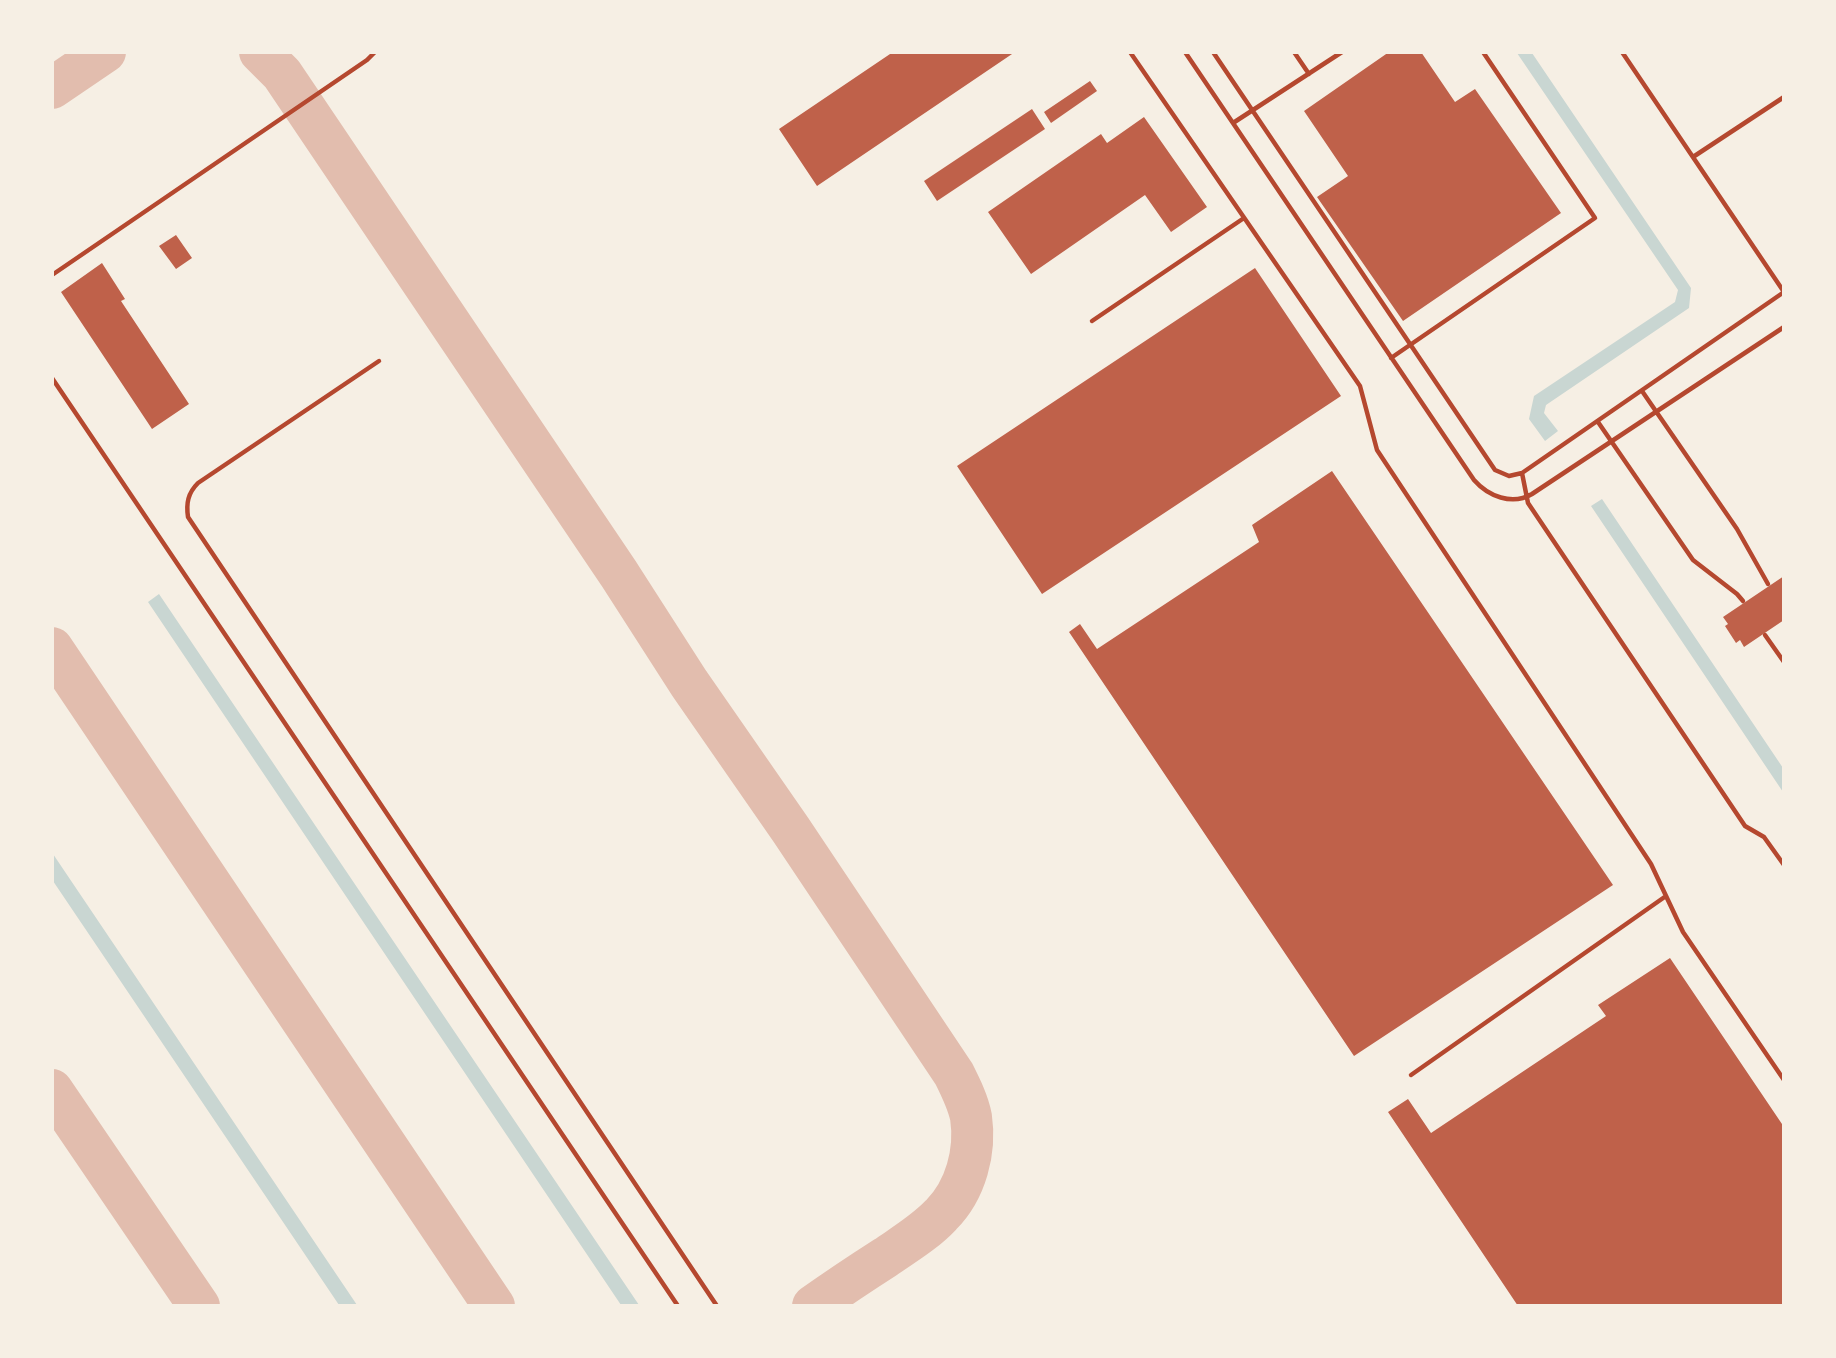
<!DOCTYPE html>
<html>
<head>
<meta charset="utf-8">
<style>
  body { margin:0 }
  #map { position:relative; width:1836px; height:1358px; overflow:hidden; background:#f6efe4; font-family:"Exo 2",sans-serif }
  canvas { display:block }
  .frame { position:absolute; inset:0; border:54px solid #f6efe4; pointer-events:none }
</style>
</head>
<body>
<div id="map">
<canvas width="1836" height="1358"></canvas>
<div class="frame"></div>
</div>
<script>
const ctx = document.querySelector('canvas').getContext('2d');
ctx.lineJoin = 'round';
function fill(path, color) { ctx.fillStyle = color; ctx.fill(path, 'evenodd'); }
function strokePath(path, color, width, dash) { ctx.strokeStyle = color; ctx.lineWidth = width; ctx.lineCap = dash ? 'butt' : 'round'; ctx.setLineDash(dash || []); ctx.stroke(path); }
fill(new Path2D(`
  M1517 53H1532L1691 288 1689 308 1546 405 1544 413 1558 431 1545 441 1529 419 1534 396 1675 302 1678 290Z
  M1602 499 1783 768V792L1591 506Z
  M159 594 639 1305H621L148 602Z
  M52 854H53L357 1305H339L53 881Z`), '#c9d6d2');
strokePath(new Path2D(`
  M260 52 282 74 619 574 689 683 791 830 954 1074C961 1088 968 1102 971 1117 976 1151 966 1190 941 1215 925 1232 905 1244 886 1257 861 1273 837 1289 813 1306
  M52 88 105 52
  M52 648 494 1306
  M52 1090 199 1306`), '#e2bdae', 42);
fill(new Path2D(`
  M893 52H1015L817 186 779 129Z
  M1389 52H1421L1455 102 1475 89 1561 213 1403 321 1317 197 1348 176 1304 111Z
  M1090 81 1097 91 1051 123 1044 112Z
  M1032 109 1045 129 937 201 924 181Z
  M1144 117 1207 207 1171 232 1145 195 1031 274 988 212 1101 134 1107 143Z
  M176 235 192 258 176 269 159 246Z
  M102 263 125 299 121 301 189 404 152 429 61 292Z
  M1255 268 1341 396 1042 594 957 466Z
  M1332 471 1613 885 1354 1056 1069 632 1080 624 1097 649 1259 542 1252 525Z
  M1784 576V620L1744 647 1740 640 1736 643 1725 626 1728 624 1723 617Z
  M1670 958 1784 1127V1306H1518L1388 1112 1408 1099 1431 1133 1606 1016 1598 1005Z`), '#bf614a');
strokePath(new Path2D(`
  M1130 52 1360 386 1377 450 1651 864 1683 932 1784 1080
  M1185 52 1474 480C1488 496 1512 506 1532 494L1784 327
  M1213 52 1495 470 1509 476 1522 473 1784 292 1622 52
  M1294 52 1309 74
  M1233 123 1342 52
  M1693 157 1784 97
  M52 275 367 60 375 52
  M1092 321 1244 218
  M1391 358 1595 218 1483 52
  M379 361 198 483C188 493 186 503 188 517L717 1306
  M52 378 678 1306
  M1642 391 1737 529 1768 584
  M1598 422 1693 560 1737 594 1743 601
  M1522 473 1528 503 1745 826 1764 837 1784 865
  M1765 635 1784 662
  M1411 1075 1666 896`), '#b5482f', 4.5);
</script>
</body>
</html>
